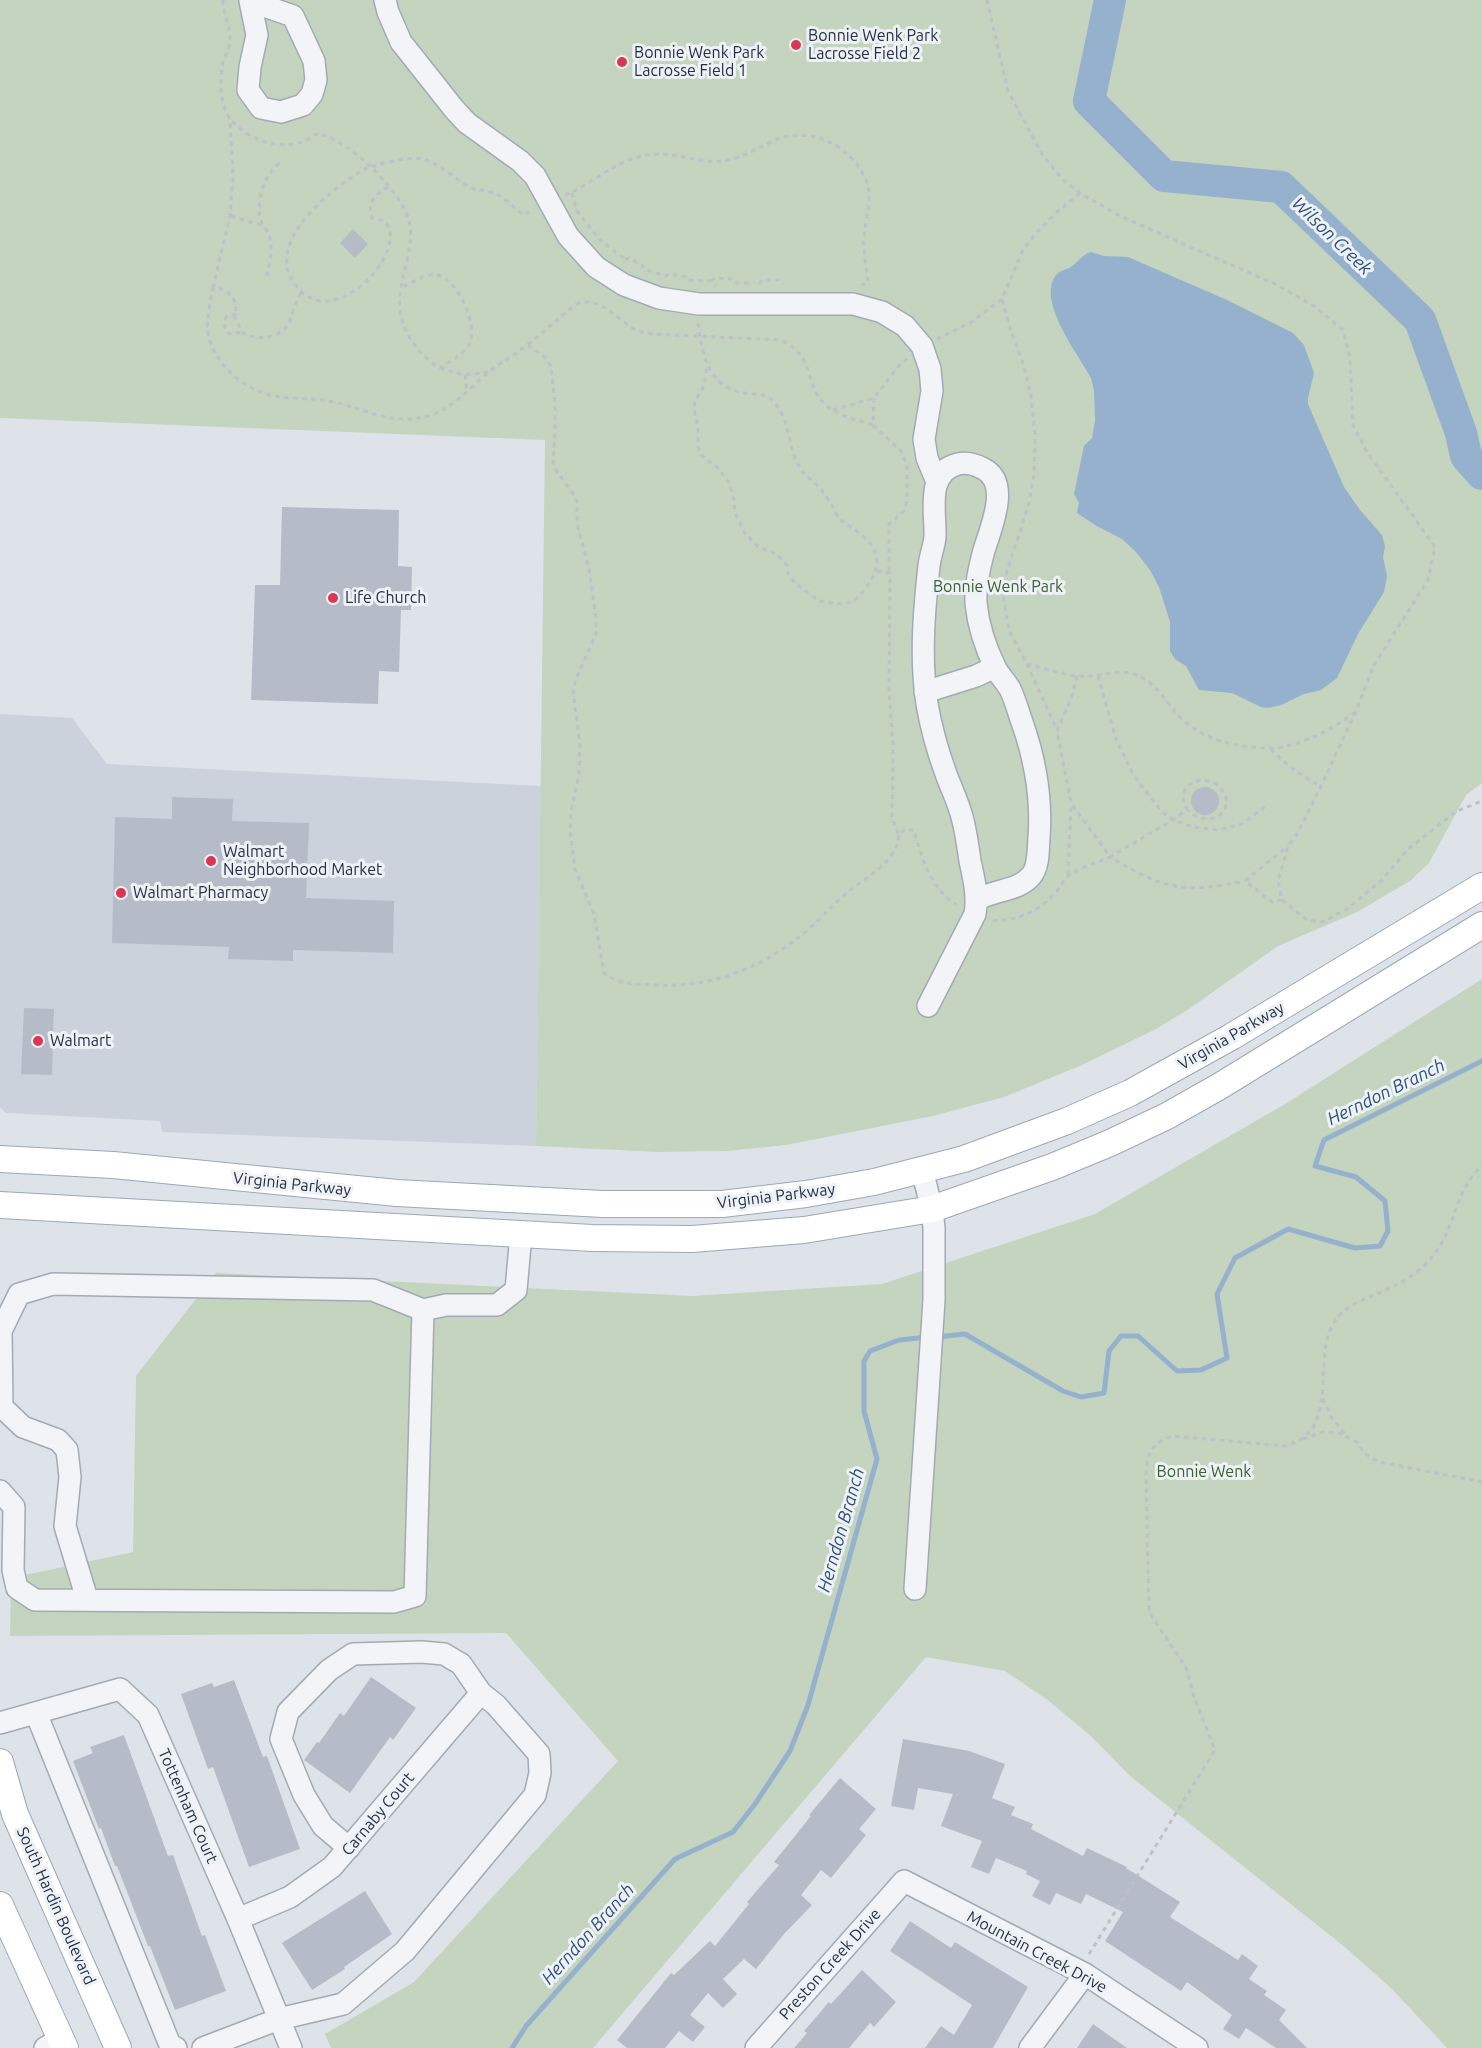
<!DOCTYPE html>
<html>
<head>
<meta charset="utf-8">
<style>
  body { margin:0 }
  canvas { display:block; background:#dee3ea }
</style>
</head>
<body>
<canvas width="1482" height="2048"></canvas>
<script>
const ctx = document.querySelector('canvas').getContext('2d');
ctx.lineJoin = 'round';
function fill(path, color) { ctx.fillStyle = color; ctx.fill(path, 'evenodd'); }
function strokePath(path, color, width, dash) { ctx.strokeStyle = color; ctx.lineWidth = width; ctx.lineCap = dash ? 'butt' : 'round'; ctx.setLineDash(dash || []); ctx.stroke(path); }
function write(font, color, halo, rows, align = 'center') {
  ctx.font = font + ' Ubuntu,sans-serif'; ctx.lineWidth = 6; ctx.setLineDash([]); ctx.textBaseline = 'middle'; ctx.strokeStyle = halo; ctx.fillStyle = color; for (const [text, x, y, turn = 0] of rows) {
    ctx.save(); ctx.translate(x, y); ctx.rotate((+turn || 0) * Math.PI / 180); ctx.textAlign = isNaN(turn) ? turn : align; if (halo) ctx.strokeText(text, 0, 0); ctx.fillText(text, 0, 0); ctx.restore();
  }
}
fill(new Path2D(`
  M0 714 72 718 107 764 541 786 536 1146 162 1132 160 1121 6 1113 0 1107Z`), '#ccd2dc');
fill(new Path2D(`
  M0 0H1482V783L1466 795 1429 863 1410 881 1357 912 1278 946 1189 1009 1156 1029 1082 1065 1004 1097 933 1116 786 1145 728 1151 657 1152 536 1146 545 440 0 418Z
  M1482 979V2048H1447L1392 1989 1346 1948 1130 1776 1092 1737 1049 1701 1005 1671 926 1657 593 2048H331L325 2034 414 1982 618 1761 506 1633 10 1636 11 1578 133 1552 136 1376 216 1273 692 1296 882 1284 1095 1214 1285 1104Z`), '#c4d4bf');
fill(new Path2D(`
  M1091 252 1104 256 1128 257 1227 300 1293 333 1304 345 1314 373 1308 398V404L1344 487 1360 510 1382 535 1385 546 1383 557 1387 576 1384 592 1358 634 1337 678 1321 690 1304 694 1281 705 1268 708 1261 707 1232 693 1199 690 1186 666 1175 659 1170 651V622L1159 587 1150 570 1136 552 1122 539 1095 525 1077 513 1079 503 1074 494 1084 446 1092 438 1095 421 1094 390 1091 378C1079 355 1036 301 1056 275 1060 270 1067 270 1072 266 1079 261 1082 255 1091 252Z`), '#95b1ce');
strokePath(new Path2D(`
  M937 1337 965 1334 1063 1391 1081 1397 1104 1393 1109 1351 1121 1336H1138L1177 1371 1201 1370 1227 1358 1217 1294 1235 1258 1288 1229 1355 1248 1380 1246 1388 1231 1385 1201 1356 1177 1315 1166 1324 1140 1482 1061
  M512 2048 526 2026 675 1859 733 1832 755 1804 790 1751 808 1705 877 1459 864 1411V1361L870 1351 899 1340 928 1337`), '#95b1ce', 5);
strokePath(new Path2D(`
  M1110 0 1089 101 1164 176 1281 187 1420 320 1461 433 1466 456 1482 474`), '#95b1ce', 32);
fill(new Path2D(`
  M353 229 368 244 355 258 340 243Z
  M282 507 399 510 398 566 412 567 411 610H401L399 672 379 671 378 704 251 700 255 585H280Z
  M1191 801a14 14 0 1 1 28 0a14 14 0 1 1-28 0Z
  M172 797 233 799 232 821 309 823 306 898 394 901 393 953 293 950V961L228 959 229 947 112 943 115 817 172 819Z
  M24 1008 54 1009 52 1075 21 1074Z
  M371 1677 416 1708 393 1740 390 1737 350 1793 304 1760 317 1742 319 1743 340 1713 344 1716Z
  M234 1680 263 1757 267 1756 300 1849 249 1867 213 1767 208 1769 181 1694 212 1683 214 1687Z
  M124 1735 168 1856 173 1855 202 1936 205 1935 226 1991 175 2010 150 1946H148L117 1866H115L101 1828 99 1829 73 1761 93 1753 90 1747Z
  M903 1739 969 1751 1005 1764 992 1798 1015 1807 1011 1815 1033 1824 1031 1829 1083 1856 1087 1848 1127 1867 1126 1868 1180 1902 1170 1917 1238 1960 1242 1954 1258 1966 1249 1979 1267 1991 1264 1995 1286 2010 1279 2020 1307 2048H1276L1246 2028 1239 2039 1223 2029 1232 2015 1187 1982 1181 1991 1105 1941 1123 1912 1086 1894 1081 1904 1056 1893 1050 1905 1032 1896 1040 1881 1026 1874 1027 1871 996 1858 989 1874 971 1867 982 1841 941 1826 953 1794 918 1788 914 1810 891 1806Z
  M840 1778 876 1809 859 1829 866 1835 831 1878 821 1870 801 1895 812 1905 784 1934 756 1969 744 1959 723 1979 737 1994 723 2008 708 1993 690 2015 705 2027 693 2042 679 2031 665 2048H627L617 2040 671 1973 674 1975 710 1941 715 1946 749 1904 747 1902 779 1865 774 1862 811 1816 809 1815Z
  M365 1891 392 1934 344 1967 345 1969 312 1990 282 1943Z
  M910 1921 951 1948 955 1942 1028 1987 993 2048H925L941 2026 954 2035 972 2005 890 1951Z
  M862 1970 896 2002 874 2027 870 2023 849 2048H794L807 2033 804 2031 829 2002 831 2004Z
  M1093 2024 1127 2048H1077Z`), '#b5bcc7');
const minor = new Path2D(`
  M250 0V1L257 35 250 67 248 90 261 108 281 112 303 105 312 94 316 80 314 61 293 16 250 1
  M385 0 388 12 401 42 454 109 467 123 520 161 535 176 568 236 596 267 624 285 659 298 699 304H853L882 312 905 326 922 346 930 369 932 391 924 439 927 458 937 482
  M925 692 976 676 995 667
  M928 1006 975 914C978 896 974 879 970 861 968 847 966 831 962 817 958 801 950 786 945 771 937 749 931 727 927 704 920 659 924 611 929 566 930 556 934 547 935 537 936 513 925 472 958 464 966 462 976 465 982 468 1013 482 989 531 983 554 979 569 975 587 976 603 978 624 986 649 996 669 1000 676 1006 682 1010 689 1015 699 1018 711 1022 722 1035 759 1042 798 1039 838 1038 850 1039 867 1031 876 1017 892 994 889 977 900
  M0 1491 14 1507 13 1570 17 1588 35 1600 394 1602 415 1596 423 1310 446 1305H497L516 1290 521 1234
  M915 1589 934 1300V1228L932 1209 922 1170
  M87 1599 65 1526 70 1477 67 1450 58 1440 23 1427 2 1407 1 1331 19 1294 53 1284 373 1290 423 1310
  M36 1713 170 2045 176 2048
  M0 1723 120 1689 148 1715 238 1919 291 2048
  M349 1848 323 1826 304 1795 281 1739 288 1712 329 1670 353 1654 422 1652 444 1654 461 1664 481 1693
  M45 2048 61 2039
  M203 2048 279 2019 343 2004 405 1951 535 1795 540 1773 539 1754 496 1705 481 1693 332 1867 290 1897 238 1919
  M756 2048 904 1881 1085 1974 1197 2048
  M1030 2048 1085 1974`);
const major = new Path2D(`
  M0 1159 113 1165 397 1193 603 1204H722L806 1194 874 1182 964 1159 1067 1121 1130 1093 1231 1037 1482 886
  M0 1205 592 1238 692 1239 804 1230 932 1209 1052 1167 1110 1143 1167 1116 1220 1086 1482 925
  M0 1762 15 1814 118 2048
  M0 1905 65 2048`);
strokePath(minor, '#a3aab4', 24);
strokePath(major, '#9ca7b7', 28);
strokePath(new Path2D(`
  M223 0C223 14 231 27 230 41 229 49 226 55 223 62 221 71 221 81 221 90 222 100 225 113 231 120 246 137 272 148 294 144 303 143 311 137 319 133 329 137 339 142 348 148 369 162 407 200 410 226 413 249 402 273 400 295 396 324 416 354 440 368 449 362 462 355 469 345 479 326 458 279 437 275 425 273 412 283 402 287
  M987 0 1008 91 1042 154 1062 179 1080 193 1120 216 1275 284 1314 306 1343 330 1350 358 1353 425 1367 452 1435 547 1428 580 1374 665 1356 711 1321 786 1297 834 1288 846 1278 881 1282 900 1307 920 1322 922 1332 917 1347 909 1382 880 1408 849 1457 811 1482 801
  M388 187C375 194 367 203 372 218 378 219 384 220 388 226 403 254 339 329 300 290 257 248 329 190 363 170 374 164 404 158 416 158 438 160 453 179 472 188 477 190 484 190 490 192 504 196 512 206 523 215L532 211
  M572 193 577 211 600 240 625 259 624 263
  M1080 193 1057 212 1036 233 1023 250 1002 299 1011 331 1024 366 1031 396 1035 435 1034 474 1029 503 1007 571 1003 596 1009 631 1027 664C1043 668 1060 674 1076 676 1098 679 1119 666 1139 676 1161 686 1170 711 1188 724 1210 742 1239 747 1266 748 1271 748 1275 749 1279 748 1307 742 1331 730 1354 713
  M565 195C599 181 620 154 660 154 683 154 704 165 728 160 746 156 761 146 778 139 810 127 847 144 863 174 875 195 866 214 864 236 863 251 866 266 868 281L867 284 859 285
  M231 216 263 226
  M625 259 629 258 642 265 644 269 665 276
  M267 276C269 264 273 250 270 238 268 230 261 225 260 217 257 196 265 174 281 162
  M665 277 669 274 684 276 688 280 711 281 716 285
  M711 281 715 278 731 279 734 283H751
  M759 284 762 280H779L783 284
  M213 288 230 216 233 178 230 119
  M301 293C289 311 295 330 271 336 260 339 253 337 243 333L235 318 236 304 231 295 219 288H213C210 304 205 322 209 338 217 366 243 388 270 395 291 400 313 397 334 402 368 410 394 427 431 415 455 407 470 387 489 372 501 362 515 355 527 345 544 332 559 318 576 304 598 295 616 318 634 329 639 332 646 333 652 334L781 340C817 357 803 384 825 404 837 416 857 420 873 425
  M236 314 227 316C222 323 224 327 229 334L242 332
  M698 323C702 354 708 387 744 393 754 395 765 392 773 401 793 422 786 453 805 475 808 478 813 480 816 484 822 490 828 498 832 506 835 510 837 518 842 521 854 530 872 539 876 556 880 573 865 590 853 602L838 604 819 601 795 583 788 573 787 566 778 555 757 546 744 532 735 513 733 494 729 483 718 468 701 455 698 447V427L694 409 695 401 704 386 707 366
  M937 339 970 323 1002 299
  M528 345 546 358 551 367 555 405V433L553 462 556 470 574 495 577 503V524L589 568 596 619V634L576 679 573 690 580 747 579 776 571 811 570 831 575 869 594 914 604 973C619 985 638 984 657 985 715 988 769 965 812 926 825 915 835 902 849 891 869 875 896 863 899 835
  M440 368 465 375 488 372
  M465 375 467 393
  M874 398 873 425 900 450 907 464V500L904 511 889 524V573
  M833 410 874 398 897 368 907 359
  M877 571 889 573 890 579 889 692 893 745 892 819 899 835 904 830H914C922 859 930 888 957 905
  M1027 664 1057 730
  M1077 676 1071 699 1057 731 1063 762 1071 803 1110 857 1173 820 1187 809C1171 782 1209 771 1222 790 1238 812 1207 831 1187 809
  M1098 676 1116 739 1134 776 1162 812 1173 820 1193 827 1218 830 1242 824 1267 805
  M1271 749C1286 765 1301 776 1321 786
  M1068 875 1071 805
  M1282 900 1272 902 1245 881 1288 846
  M993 920C1017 922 1041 910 1056 892 1060 887 1063 881 1067 877 1075 869 1099 862 1110 857 1163 889 1184 894 1245 881
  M1323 1399 1332 1418 1345 1434
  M1303 1439 1323 1432 1339 1433 1357 1442 1364 1453 1379 1462 1482 1482
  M1089 1954 1215 1750 1194 1697 1186 1668 1149 1612 1146 1476C1147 1454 1150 1444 1172 1436L1286 1446C1292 1443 1298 1442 1303 1438 1334 1415 1315 1358 1332 1326 1344 1302 1374 1297 1396 1285 1409 1279 1423 1268 1432 1257 1455 1231 1455 1188 1482 1166`), '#bdc1c8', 3, [4.5, 4.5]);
strokePath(minor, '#f2f4f7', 21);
strokePath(major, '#fff', 26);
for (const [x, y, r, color] of [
  [796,45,6,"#dc3650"],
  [622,62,6,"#dc3650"],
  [333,598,6,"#dc3650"],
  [211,861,6,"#dc3650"],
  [121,893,6,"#dc3650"],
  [38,1041,6,"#dc3650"]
]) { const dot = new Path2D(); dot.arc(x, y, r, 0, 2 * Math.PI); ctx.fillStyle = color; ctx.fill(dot); strokePath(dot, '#eef2f7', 2); }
write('16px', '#263042', '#eef2f7', [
  ["Bonnie Wenk Park",808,36],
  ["Lacrosse Field 2",808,54],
  ["Bonnie Wenk Park",634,53],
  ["Lacrosse Field 1",634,71],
  ["Life Church",345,598],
  ["Walmart",223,852],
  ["Neighborhood Market",223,870],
  ["Walmart Pharmacy",133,893],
  ["Walmart",50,1041]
], 'left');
write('16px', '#3b6032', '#eef2f7', [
  ["Bonnie Wenk Park",998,587],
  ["Bonnie Wenk",1204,1472]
]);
write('16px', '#263042', '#eef2f7', [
  ["Virginia Parkway",1231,1036,-30],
  ["Virginia Parkway",292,1184,6],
  ["Virginia Parkway",776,1196,-7],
  ["Tottenham Court",188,1806,66],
  ["Carnaby Court",378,1814,-50],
  ["South Hardin Boulevard",56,1906,66],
  ["Mountain Creek Drive",1037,1952,28],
  ["Preston Creek Drive",830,1964,-48]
]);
write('italic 18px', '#2b4f7b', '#eef2f7', [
  ["Wilson Creek",1332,236,44],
  ["Herndon Branch",1386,1092,-26],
  ["Herndon Branch",841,1530,-74],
  ["Herndon Branch",588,1934,-48]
]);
</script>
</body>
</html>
